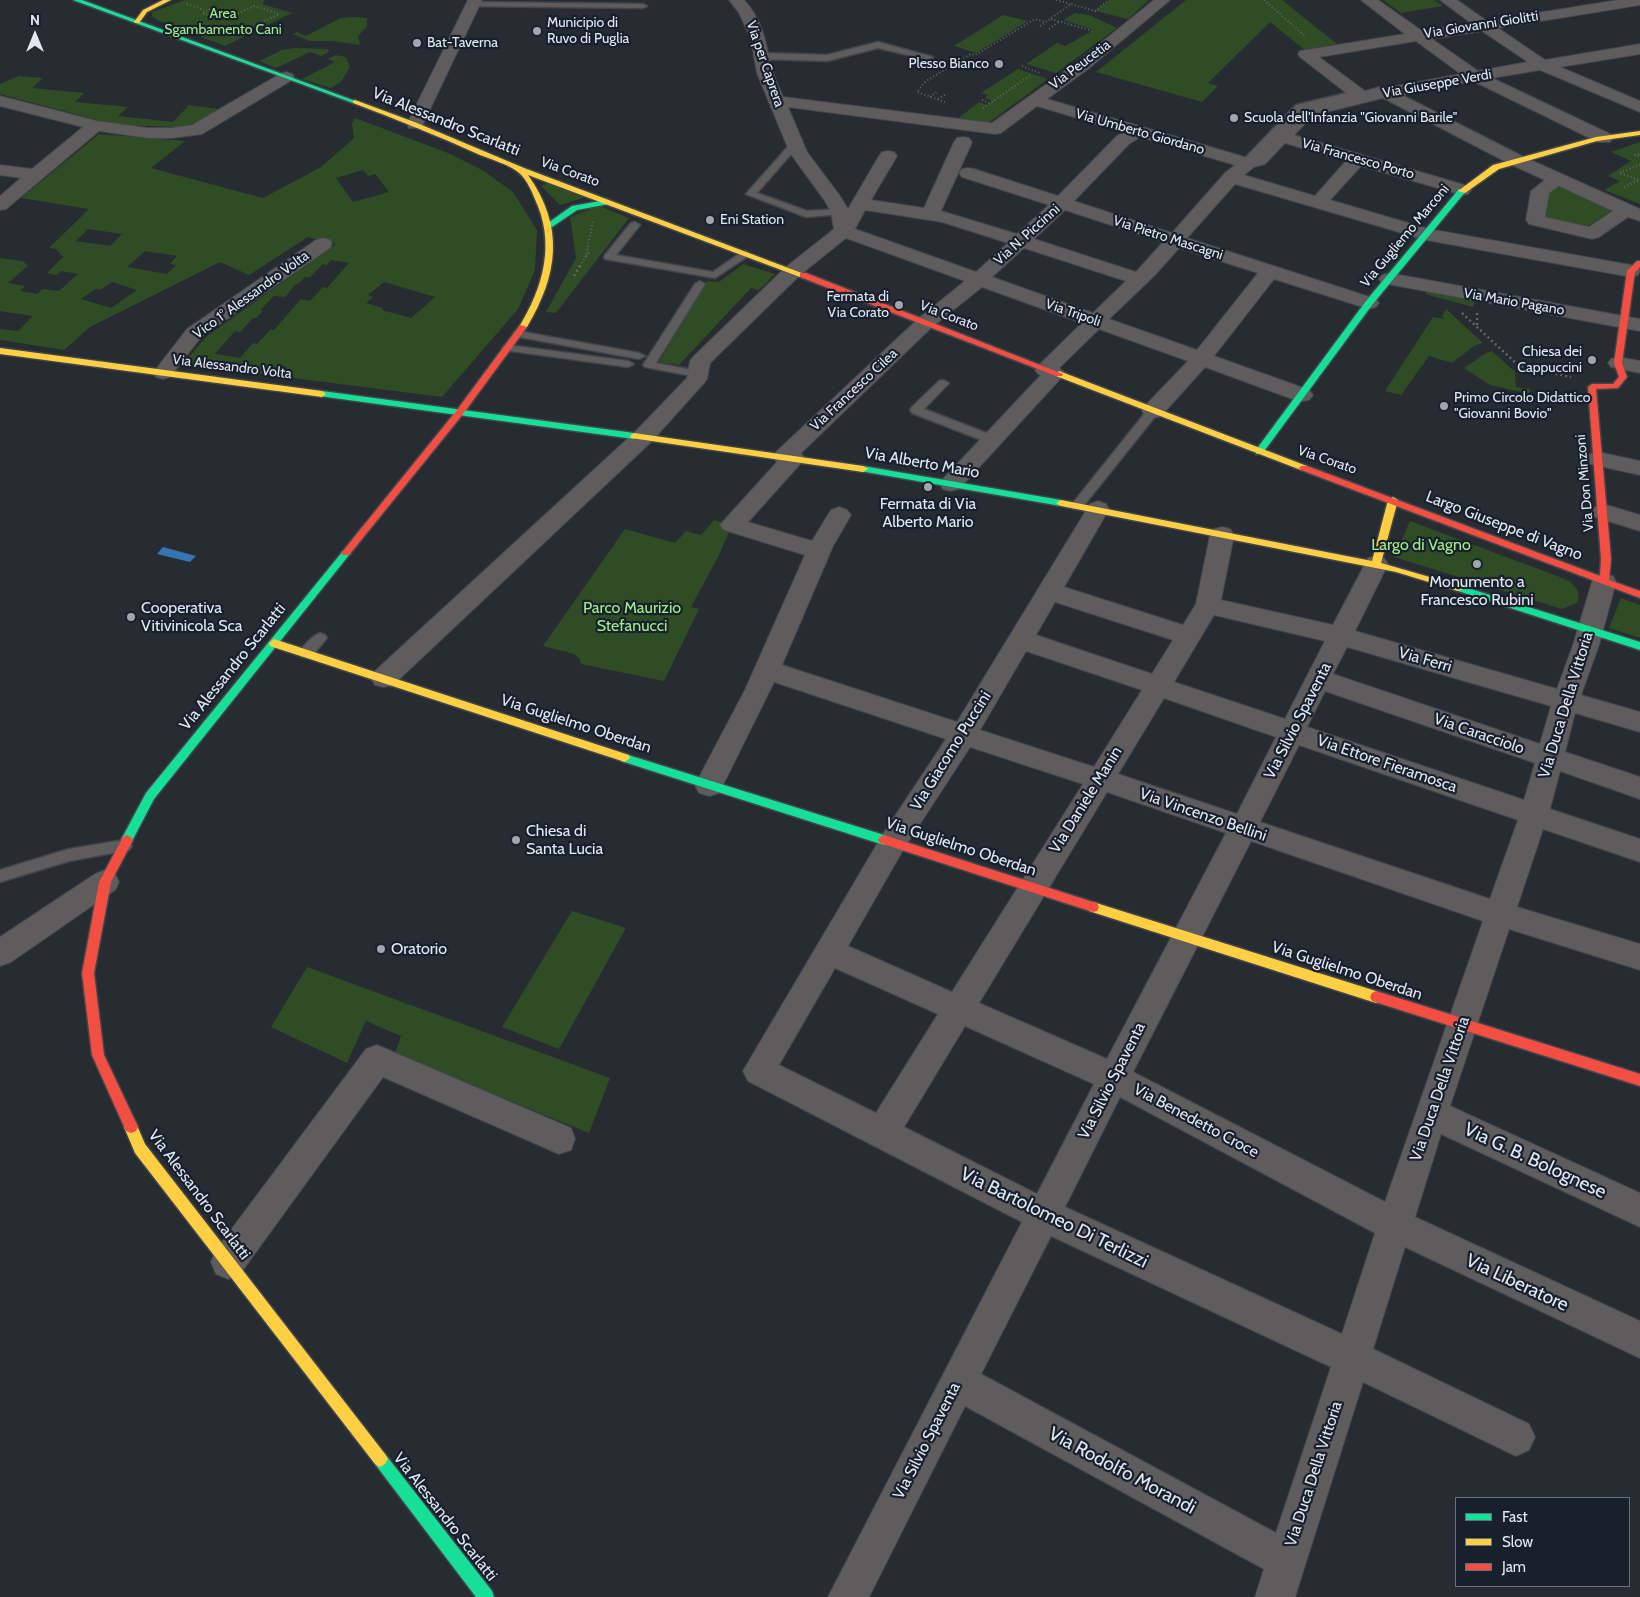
<!DOCTYPE html>
<html>
<head>
<meta charset="utf-8">
<style>
  body { margin:0 }
  #map { position:relative; width:1640px; height:1597px; overflow:hidden; background:#272b32; font-family:Cabin,sans-serif }
  canvas { display:block }
  .legend { position:absolute; left:1455px; top:1497px; width:175px; height:90px; box-sizing:border-box; background:#19202d; border:1px solid #69707b; margin:0; padding:6px 9px; list-style:none; font-size:15px; color:#e2e8f1 }
  .legend li { display:flex; align-items:center; gap:10px; height:25px }
  .legend b { width:25px; border:1px solid #69707b }
  .north { position:absolute; left:10px; top:10px; width:50px; height:50px; -webkit-text-stroke:4px #19202d; paint-order:stroke; rotate:0deg; font-size:14px; font-weight:700; line-height:20px; text-align:center; color:#e2e8f1 }
  .north::after { content:''; display:block; margin:auto; width:18px; height:22px; background:#e2e8f1; clip-path:polygon(50% 0,100% 100%,50% 72%,0 100%) }
</style>
</head>
<body>
<div id="map">
<canvas width="1640" height="1597"></canvas>
<ul class="legend">
<li><b style="height:6px;background:#16e098"></b>Fast</li>
<li><b style="height:6px;background:#ffcf43"></b>Slow</li>
<li><b style="height:6px;background:#f24e42"></b>Jam</li>
</ul>
<div class="north">N</div>
</div>
<script>
const ctx = document.querySelector('canvas').getContext('2d');
ctx.lineJoin = 'round';
function fill(path, color) { ctx.fillStyle = color; ctx.fill(path, 'evenodd'); }
function strokePath(path, color, width, dash) { ctx.strokeStyle = color; ctx.lineWidth = width; ctx.lineCap = dash ? 'butt' : 'round'; ctx.setLineDash(dash || []); ctx.stroke(path); }
function write(font, color, halo, rows, align = 'center') {
  ctx.font = font + ' Cabin,sans-serif'; ctx.lineWidth = 4.5; ctx.setLineDash([]); ctx.textBaseline = 'middle'; ctx.strokeStyle = halo; ctx.fillStyle = color; for (const [text, x, y, turn = 0] of rows) {
    ctx.save(); ctx.translate(x, y); ctx.rotate((+turn || 0) * Math.PI / 180); ctx.textAlign = isNaN(turn) ? turn : align; if (halo) ctx.strokeText(text, 0, 0); ctx.fillText(text, 0, 0); ctx.restore();
  }
}
fill(new Path2D(`
  M185 0H265L262 4 292 13 225 46 159 21 152 16V12Z
  M1109 0H1149L1128 19 1095 11Z
  M1186 0H1282L1337 44 1305 50 1270 22 1208 83 1218 86 1202 102 1096 72Z
  M1383 0H1434L1443 6 1401 13Z
  M1075 13 1089 15 1117 28 1056 73 1026 64 1057 43 1065 46 1094 30 1063 20Z
  M1003 15 1028 21 976 53 954 46Z
  M354 17 367 18V26L358 36 360 45 332 41H309L293 34 297 32 306 36 341 18Z
  M295 48 328 49 329 52 321 56 310 52 276 68 259 61 282 50Z
  M335 55 346 57 350 67 341 82 331 88 302 79 335 62 328 59Z
  M1018 69 1048 79 987 124 956 120 979 102 987 105 992 101 985 98 988 95 981 93Z
  M19 76 43 78 32 88 84 93 75 102 128 107 118 116 173 122 189 105 218 109 200 122 175 127 117 125 0 94V84Z
  M355 118 448 153 484 171 513 192 537 230 535 270 518 309 442 397 183 364 206 337 336 244 308 237 249 275 220 262 90 327 64 350 0 340V329L18 331 33 316 0 311V258L23 261 28 266 8 283 25 286 20 291 37 294 43 289 59 291 78 274 61 271 56 275 47 273 63 257 56 249 49 248 89 209 21 198 99 134 185 141 151 168 263 198 321 167 354 138 352 124ZM363 170 368 176 375 174 389 192 353 202 336 178ZM88 229 122 234 110 246 76 241ZM145 251 177 256 170 264 176 265 167 274 127 267ZM331 260 349 263 327 288 323 287 310 301 301 299 274 330H270L257 344 253 343 240 358 215 354 235 331 240 332 253 318H256L263 311 260 310 274 296 285 297 296 284H298L305 277H310L323 264 327 265ZM112 282 137 290 111 308 81 299 95 289 100 290ZM384 282 435 297 411 318 382 310 383 308 366 303 373 297 368 295Z
  M1640 142V204L1604 190 1620 181 1608 176 1631 161 1611 152Z
  M549 183 586 197 560 205 541 186Z
  M1566 186 1616 208 1588 226 1546 220V191Z
  M599 206 629 218 556 313 546 312 576 258 570 217Z
  M743 264 775 274 759 290 751 288 679 365 659 362 707 281 719 282Z
  M1428 291 1475 300 1473 307 1425 294Z
  M1446 309 1483 343 1474 346 1452 363 1429 356 1401 395 1385 391 1433 317 1445 319 1442 316Z
  M1492 351 1515 372 1516 387 1530 389V394L1490 385 1464 368 1486 353Z
  M714 520 732 525 718 557 691 607 699 609 664 681 581 664 580 659 574 654 543 646 625 529 675 543 686 531 701 535Z
  M1410 521 1568 580C1575 586 1582 592 1577 603L1562 609 1394 557Z
  M1621 598 1640 605V638L1609 628Z
  M572 911 626 928 559 1049 502 1027Z
  M307 967 610 1078 589 1133 395 1054 401 1036 366 1021 347 1063 271 1027Z`), '#2f4d25');
fill(new Path2D(`
  M163 547 196 556 190 562 157 554Z`), '#3675b4');
const lane = new Path2D(`
  M469 2 643 4 647 6 643 8 472 6H469Z
  M878 42 933 57 929 60 878 48 827 61 762 59 758 56 762 53 827 55Z
  M1355 91 1358 92V96L1302 109 1256 157 1260 162 1258 164H1252L1246 157 1296 105Z
  M795 141 798 142V146L757 193 807 211 840 209 845 212 844 214 806 217 746 194 792 142Z
  M635 222 640 225 616 255 713 272 742 252 746 251 751 254 715 278 605 259 604 257 605 255 631 223Z
  M700 281 705 284 656 363 698 371 704 374 698 377 645 367 643 365 695 284Z
  M518 331 639 353 645 356 639 359 514 336 513 334 514 332Z
  M508 345 628 361 634 364 628 367 504 350 502 348 504 346Z
  M943 380 949 383 924 409 997 437 999 440 997 443H989L912 413 910 410 912 407 939 381Z
  M1153 407 1157 408 1159 411 1157 414 1081 509H1073L1071 506 1073 503 1149 408Z
  M320 633 325 635 327 638 311 657H301L299 653C303 646 312 636 320 633Z
  M124 840 129 842 132 846 129 850 69 861 0 882V870L69 849Z`);
const street = new Path2D(`
  M468 0H482L423 124 421 128H409L407 124Z
  M729 0H744C765 23 765 44 773 72 775 80 780 89 783 97L992 123 1076 63 1154 0H1170L1088 69 1047 99 1248 158 1253 156 1302 107 1349 95 1300 57 1298 54 1300 51 1405 34 1361 0H1378L1422 31 1471 23 1440 0H1457L1487 21 1618 0H1640V5L1498 28 1545 60 1640 44V54L1560 67 1640 101V112L1540 70 1492 78 1610 134 1613 138 1610 142H1598L1473 81 1402 95 1524 157 1640 209V221L1628 217 1599 237 1592 239 1529 224 1526 220 1531 191 1545 180 1512 165 1383 98 1314 115 1294 135 1468 186 1471 190 1468 194 1462 195 1361 166 1330 200 1429 229 1631 265 1638 267 1640 270 1638 275 1631 277 1426 240 1235 184 1187 238 1376 299 1379 303 1376 307 1369 309 1274 279 1214 356 1309 390 1313 395 1309 400 1302 401 1295 400 1205 367 1161 416 1153 418 1145 416 1142 411 1145 406 1188 361 1099 329 1059 368 1065 373 1062 377 959 489 951 491 943 489 940 484 943 479 1041 375 1038 374 1035 370 1038 366 1082 323 982 287 932 327 801 453 804 458 801 463 748 522 812 541 831 510 839 507 847 510 851 515 833 546 782 665 957 722 1090 504 1098 501 1106 504 1109 509 1064 587 1183 625 1196 604 1210 535 1214 529 1222 527 1230 529 1234 535 1221 600 1333 625 1368 558 1376 556 1384 558 1388 564 1355 631 1557 689 1573 645 1592 582 1595 576 1604 574 1613 576 1616 582 1599 645 1581 695 1640 712V732L1575 713 1565 752 1640 777V799L1560 771 1550 809 1640 839V862L1543 829 1517 907 1640 944V970L1509 929 1450 1106 1640 1193V1227L1441 1134 1415 1217 1640 1321V1358L1405 1247 1373 1349 1529 1424 1535 1437 1529 1450 1516 1456 1363 1382 1295 1597H1255L1264 1569 965 1406 869 1597H828L1022 1222 748 1081 743 1071 883 834 946 739 774 682 719 793 709 796 699 793 695 785 745 690 805 555 724 530 720 525 777 462 773 457 776 452 918 319 965 281 846 238 800 275 710 363 707 379 704 383 651 442 393 685 384 687 375 685 371 678 375 671 635 432 687 378 690 361 693 357 786 267 834 229 831 212 825 201 790 153 757 73 751 39 739 13ZM1482 31 1528 62 1478 71 1432 39ZM1416 41 1461 74 1385 88 1379 87 1365 91 1319 57ZM1037 106 1124 132 1117 136 1058 196 974 169 968 168 962 169 959 173 962 177 1049 205 1017 234 941 211 972 142 969 138 963 137 957 138 954 142 924 208 871 200 897 156 894 152 888 151 882 152 879 156 848 209 840 196 807 152 788 107 995 134 1001 133ZM1140 137 1235 165 1225 173 1172 233 1074 201 1129 144ZM1285 143 1346 161 1315 196 1244 175 1254 167 1265 164ZM1559 186 1613 211 1589 227 1545 217 1549 193ZM865 210 942 222 1008 243 976 272 855 229ZM1065 210 1163 242 1136 272 1034 239ZM1024 248 1126 281 1093 313 992 277ZM1179 248 1258 273 1197 350 1109 319 1155 275ZM1055 602 1173 640 1152 674 1036 635ZM1214 615 1325 641 1285 719 1174 682ZM1347 647 1551 706 1540 744 1333 674ZM1026 651 1142 690 1094 767 980 730ZM1325 691 1535 763 1524 800 1307 727ZM1164 698 1276 737 1237 814 1118 774ZM1299 745 1518 820 1490 899 1260 822ZM970 747 1083 784 952 992 848 946 903 850ZM1107 792 1226 833 1107 1059 979 1003ZM1251 841 1483 921 1385 1202 1133 1072ZM835 968 938 1014 876 1113 779 1065ZM965 1026 1094 1084 1037 1194 904 1127ZM1120 1097 1375 1233 1342 1334 1065 1207ZM1051 1236 1331 1367 1276 1533 981 1374Z
  M286 72 292 74 294 77 292 80 202 134 172 138H148L99 131 6 209 0 210V196L21 178 0 175V165L32 169 83 127 0 106V96L97 121 148 128H172L192 125 280 74Z
  M323 238 330 240 332 244 330 248 201 337 170 377 163 379 156 377 153 373 187 329 316 240Z
  M1389 273 1640 319V331L1382 283 1379 279 1382 275Z
  M1618 357 1640 361V373L1611 367 1608 363 1611 359Z
  M1598 452 1640 461V475L1590 464 1587 459 1590 454Z
  M1603 504 1640 515V531L1595 517 1592 512 1595 507Z
  M105 870 115 874 119 882 115 890 11 962 0 966V937L95 874Z
  M377 1045 571 1128 575 1139 571 1150 559 1154 383 1077 240 1274 228 1279 216 1274 211 1262 216 1250 366 1049Z`);
const fast = new Path2D(`
  M73 0H82L358 102 353 103Z
  M1459 189 1466 191 1372 305 1262 454H1256V450L1366 301Z
  M606 200H609V204L577 210 552 227 545 225 572 206Z
  M322 391 634 433 638 436 634 439 319 396 318 394Z
  M863 466 1061 500 1066 503 1061 506 860 471V467Z
  M346 550 351 553 349 555 154 799 131 843H123L121 840 146 793 343 551Z
  M1458 585 1640 642V650L1455 590 1453 588 1455 586Z
  M625 754 884 835 888 837 890 840 888 843 884 845 621 761 620 758Z
  M380 1451 385 1454 492 1591 494 1597H476L375 1464 372 1459 375 1454Z`);
const slow = new Path2D(`
  M163 0H171L147 12 139 23H135L134 22 143 10Z
  M355 100 417 123 524 168 807 275 800 277 528 175C565 227 558 275 527 327L520 329 519 327C544 286 556 242 534 197 531 189 525 177 518 172 510 165 490 159 480 155 438 136 396 119 353 103V101Z
  M1640 131V135L1597 141 1499 169 1465 193 1458 191 1493 165 1596 137Z
  M0 348 322 391 326 394 322 397 0 354Z
  M1059 371 1307 466 1309 468 1307 470H1301L1056 376 1055 374Z
  M634 433 863 466 868 469 863 472 631 438 630 436Z
  M1393 497 1398 500 1381 563 1461 586 1463 588 1461 590 1458 591 1396 572 1061 506 1056 503 1061 500 1372 561 1388 500Z
  M274 639 629 755 630 758 625 762 270 646 269 643Z
  M1093 902 1376 991 1380 993 1382 997 1380 1001 1376 1003 1089 911 1087 907 1089 903Z
  M131 1121 136 1123 145 1144 385 1454 388 1459 385 1464 380 1467 375 1464 135 1153 124 1127 126 1123Z`);
const jam = new Path2D(`
  M1637 261H1640V267L1635 272 1622 363 1627 377 1618 388 1596 389 1611 559 1609 580 1640 591V598L1301 470 1299 468 1301 466H1307L1600 576 1601 559 1588 387 1592 384H1613L1619 377 1614 363 1627 271Z
  M800 273H806L1063 374 1062 376H1056L800 277Z
  M520 325 527 327 463 414 349 555H343L341 553 343 551 457 410Z
  M127 835 131 837 133 840 111 882 94 973 104 1055 138 1127 136 1131 131 1133 126 1131 92 1055 82 973 99 882 123 837Z
  M884 835 1093 902 1097 903 1099 907 1097 911 1093 912 880 843 878 840 880 837Z
  M1376 991 1640 1074V1086L1372 1001 1370 997 1372 993Z`);
strokePath(lane, '#42464c', 3);
strokePath(street, '#42464c', 2);
strokePath(fast, '#42464c', 3);
strokePath(slow, '#42464c', 3);
strokePath(jam, '#42464c', 3);
strokePath(new Path2D(`
  M1056 0 1071 4
  M1264 0 1305 36
  M187 4 204 10
  M209 9 218 11 210 15 202 14Z
  M215 14 228 18 254 6 279 14 232 37
  M1051 19 1093 31
  M1040 26 1071 4 1095 11 1109 0
  M1049 29 1060 21
  M1022 66 1040 73
  M930 97 938 91
  M938 99 946 94
  M982 100 989 103
  M945 102 917 92 926 81 971 54 975 55 1035 19 1046 22
  M983 108 1031 75
  M1639 154 1635 155 1640 157
  M1624 187 1639 180 1619 173 1640 165
  M586 256 591 251
  M580 266 586 256 593 221`), '#656567', 2, [1, 2.5]);
strokePath(new Path2D(`
  M574 276 581 264
  M1462 313 1519 366 1571 377
  M1477 313V326`), '#656567', 2.5, [2, 3]);
fill(lane, '#5e5c5d');
fill(street, '#5e5c5d');
fill(fast, '#16e098');
fill(slow, '#ffcf43');
fill(jam, '#f24e42');
for (const [x, y, r, color] of [
  [537,31,5,"#a1a6ae"],
  [417,43,5,"#a1a6ae"],
  [999,64,5,"#a1a6ae"],
  [1234,118,5,"#a1a6ae"],
  [710,220,5,"#a1a6ae"],
  [899,305,5,"#a1a6ae"],
  [1592,360,5,"#a1a6ae"],
  [1444,406,5,"#a1a6ae"],
  [928,487,5,"#a1a6ae"],
  [1477,564,5,"#a1a6ae"],
  [131,617,5,"#a1a6ae"],
  [516,840,5,"#a1a6ae"],
  [381,949,5,"#a1a6ae"]
]) { const dot = new Path2D(); dot.arc(x, y, r, 0, 2 * Math.PI); ctx.fillStyle = color; ctx.fill(dot); strokePath(dot, '#19202d', 2); }
write('14px', '#a1ee85', '#19202d', [
  ["Area",223,14],
  ["Sgambamento Cani",223,30]
]);
write('14px', '#e2e8f1', '#19202d', [
  ["Municipio di",547,23],
  ["Ruvo di Puglia",547,39],
  ["Bat-Taverna",427,43],
  ["Plesso Bianco",989,64,"right"],
  ["Scuola dell'Infanzia \"Giovanni Barile\"",1244,118],
  ["Eni Station",720,220],
  ["Fermata di",889,297,"right"],
  ["Via Corato",889,313,"right"],
  ["Chiesa dei",1582,352,"right"],
  ["Cappuccini",1582,368,"right"],
  ["Primo Circolo Didattico",1454,398],
  ["\"Giovanni Bovio\"",1454,414]
], 'left');
write('14px', '#e2e8f1', '#19202d', [
  ["Via Giovanni Giolitti",1481,25,-9],
  ["Via per Caprera",765,64,71],
  ["Via Peucetia",1080,65,-37],
  ["Via Giuseppe Verdi",1437,84,-10],
  ["Via Umberto Giordano",1140,132,16],
  ["Via Francesco Porto",1358,159,16],
  ["Via Corato",570,172,20],
  ["Via N. Piccinni",1027,235,-42],
  ["Via Gugliemo Marconi",1405,236,-50],
  ["Via Pietro Mascagni",1168,238,18],
  ["Vico 1° Alessandro Volta",251,295,-36],
  ["Via Mario Pagano",1514,302,10],
  ["Via Tripoli",1073,313,19],
  ["Via Corato",949,316,21],
  ["Via Alessandro Volta",232,367,7],
  ["Via Francesco Cilea",854,390,-43],
  ["Via Corato",1327,460,19],
  ["Via Don Minzoni",1585,483,-95]
]);
write('16px', '#e2e8f1', '#19202d', [
  ["Via Alessandro Scarlatti",446,122,22],
  ["Via Alberto Mario",922,463,10],
  ["Largo Giuseppe di Vagno",1504,526,21],
  ["Via Ferri",1425,660,16],
  ["Via Alessandro Scarlatti",233,667,-51],
  ["Via Duca Della Vittoria",1566,705,-73],
  ["Via Silvio Spaventa",1298,721,-63],
  ["Via Guglielmo Oberdan",576,724,18],
  ["Via Caracciolo",1479,734,19],
  ["Via Giacomo Puccini",951,751,-58],
  ["Via Ettore Fieramosca",1387,764,19],
  ["Via Daniele Manin",1086,800,-58],
  ["Via Vincenzo Bellini",1203,815,19],
  ["Via Guglielmo Oberdan",961,847,18],
  ["Via Guglielmo Oberdan",1347,971,18],
  ["Via Silvio Spaventa",1112,1081,-63],
  ["Via Duca Della Vittoria",1440,1089,-71],
  ["Via Benedetto Croce",1196,1121,28],
  ["Via Alessandro Scarlatti",199,1195,53],
  ["Via Silvio Spaventa",927,1441,-63],
  ["Via Duca Della Vittoria",1314,1474,-72],
  ["Via Alessandro Scarlatti",445,1517,52]
]);
write('16px', '#e2e8f1', '#19202d', [
  ["Fermata di Via",928,504,"center"],
  ["Alberto Mario",928,522,"center"],
  ["Monumento a",1477,582,"center"],
  ["Francesco Rubini",1477,600,"center"],
  ["Cooperativa",141,608],
  ["Vitivinicola Sca",141,626],
  ["Chiesa di",526,831],
  ["Santa Lucia",526,849],
  ["Oratorio",391,949]
], 'left');
write('16px', '#a1ee85', '#19202d', [
  ["Largo di Vagno",1421,545],
  ["Parco Maurizio",632,608],
  ["Stefanucci",632,626]
]);
write('19px', '#e2e8f1', '#19202d', [
  ["Via G. B. Bolognese",1535,1161,25],
  ["Via Bartolomeo Di Terlizzi",1054,1218,26],
  ["Via Liberatore",1517,1283,25],
  ["Via Rodolfo Morandi",1122,1471,28]
]);
</script>
</body>
</html>
